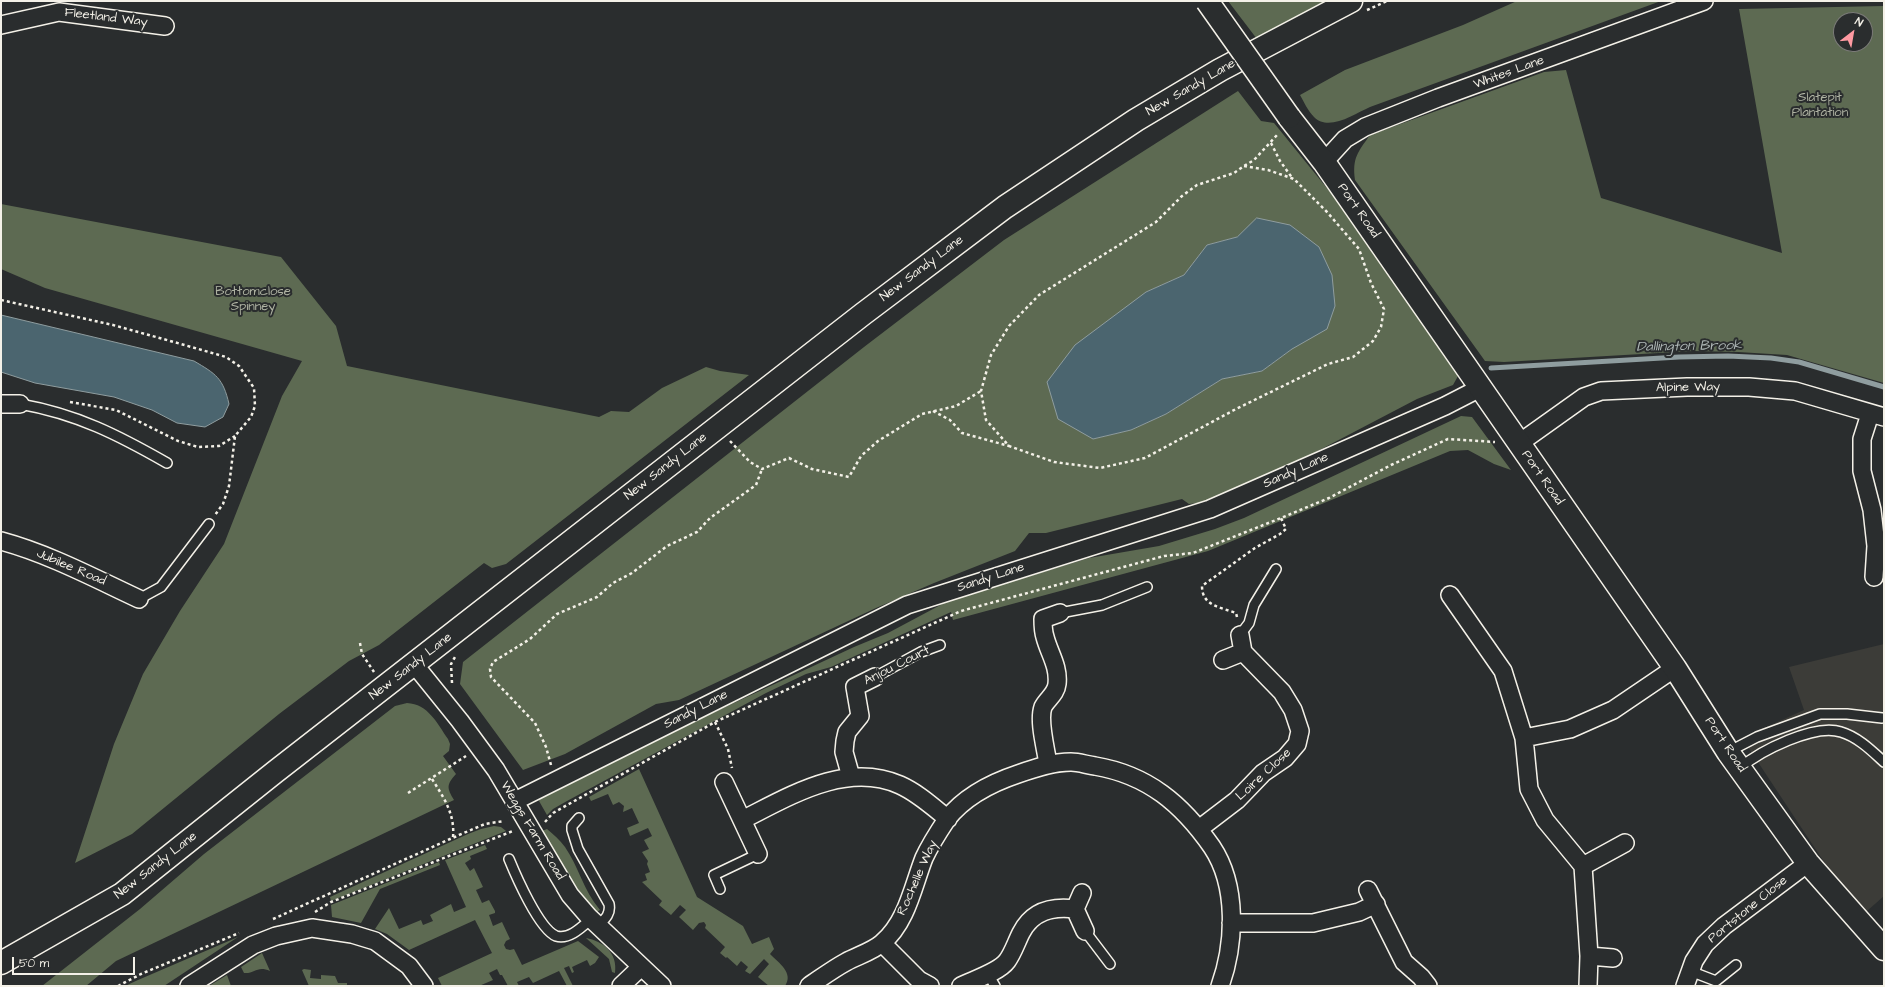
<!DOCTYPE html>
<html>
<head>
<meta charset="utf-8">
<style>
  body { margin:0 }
  #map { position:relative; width:1885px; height:987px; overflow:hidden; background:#2a2d2e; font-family:"Architects Daughter",sans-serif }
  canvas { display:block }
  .frame { position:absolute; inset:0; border:2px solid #f4f1e8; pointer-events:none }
  .north { position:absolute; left:1833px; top:12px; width:40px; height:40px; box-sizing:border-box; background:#2a2d2e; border:1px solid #7b7b78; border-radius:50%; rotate:31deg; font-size:11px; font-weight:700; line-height:16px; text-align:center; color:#f4f1e8 }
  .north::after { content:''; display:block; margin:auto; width:14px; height:18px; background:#ff9aa2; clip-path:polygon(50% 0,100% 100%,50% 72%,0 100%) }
  .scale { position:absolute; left:12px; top:957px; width:123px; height:18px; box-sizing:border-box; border:2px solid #f4f1e8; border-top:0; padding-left:5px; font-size:12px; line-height:14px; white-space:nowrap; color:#f4f1e8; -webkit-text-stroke:3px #2a2d2e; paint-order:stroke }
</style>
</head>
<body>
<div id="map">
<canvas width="1885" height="987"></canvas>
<div class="frame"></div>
<div class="north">N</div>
<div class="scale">50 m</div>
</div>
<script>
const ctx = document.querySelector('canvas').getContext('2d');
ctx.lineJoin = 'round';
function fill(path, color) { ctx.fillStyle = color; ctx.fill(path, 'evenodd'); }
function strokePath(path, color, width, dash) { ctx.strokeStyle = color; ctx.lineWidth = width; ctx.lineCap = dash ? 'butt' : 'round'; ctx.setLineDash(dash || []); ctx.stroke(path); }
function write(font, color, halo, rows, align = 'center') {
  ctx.font = font + ' "Architects Daughter",sans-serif'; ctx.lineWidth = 4; ctx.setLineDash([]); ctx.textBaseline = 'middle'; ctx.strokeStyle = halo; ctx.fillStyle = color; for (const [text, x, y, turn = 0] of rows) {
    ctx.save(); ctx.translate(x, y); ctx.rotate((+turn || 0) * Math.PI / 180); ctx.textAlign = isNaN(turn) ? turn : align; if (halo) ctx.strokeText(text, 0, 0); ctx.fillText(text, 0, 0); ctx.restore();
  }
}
fill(new Path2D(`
  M1884 644V896L1867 911 1832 874 1742 738 1804 710 1789 667Z`), '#3c3c38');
fill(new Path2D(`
  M1228 1H1329L1257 39Z
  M1517 1H1661L1370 107C1354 114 1329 132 1314 117 1308 111 1304 102 1300 95L1345 70 1463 25Z
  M1884 6V383L1787 355 1738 352 1693 351 1504 362 1485 361 1355 180C1352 158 1358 152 1370 135L1544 72 1566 70 1601 198 1782 253 1739 9ZM1841 20H1865V44H1841Z
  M1238 91 1261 121 1274 123 1361 230 1451 360 1458 376 1453 385 1417 399 1310 455 1208 502 1189 504 1182 499 1046 533H1029L1015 551 934 583 876 608 679 700 656 704 565 754 523 770 460 684 463 662 864 347 1004 240ZM1237 237 1292 349 1262 371 1222 379 1166 414 1131 430 1093 439 1146 292 1184 275 1207 245Z
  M1 204 281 257 336 326 347 366 599 417 611 411 629 412 662 388 706 367 720 371 749 375 506 564 492 568 484 563 379 645 349 661 279 714 132 834 75 863 114 744 143 674 180 611 224 544 282 396 302 361 45 288 1 269Z
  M1461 416 1472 417 1511 470 1494 464 1468 450 1450 451 1208 551 953 620 951 612 831 667 806 674 766 693 567 801 553 809 547 815 539 801 541 796 706 716 854 647 888 633 948 601 1089 558 1159 546 1215 529 1244 518Z
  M407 703C428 704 437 723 448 739L450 744 449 751 443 756 456 774C446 785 447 788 454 800L116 961 86 986H42L140 909 204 854 395 706Z
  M639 769 697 897 743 926 752 944 769 937 774 949 770 954C779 963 794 973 785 986H769L758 977 769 964 764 959 750 974 745 971 748 967 741 961 737 966 727 957 726 958 720 953 725 947 705 928 706 925 704 922 699 923 693 930 679 917 686 910 680 905 671 915 659 905 662 901 642 882 647 880 645 874 650 872 647 864 648 861 642 852 649 849 644 840 652 836 648 828 630 836 627 828 639 823 632 808 623 812 624 806 619 802 613 805 608 794 591 801 589 797Z
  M494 826 501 827 506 831 331 901 330 897 468 834 481 829Z
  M547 829C553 834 560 840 565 847 579 867 583 890 600 910L597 912C573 889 558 860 542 831Z
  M485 845 487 849 470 856 471 859 465 863 470 871 474 868 483 887 476 890 482 903 489 900 495 911V913L489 915 493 926 502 922 510 939 506 941 504 945 506 949 510 950 514 949 522 965 578 941 599 957 595 963 590 966 587 960 572 967 574 972 572 973 569 966 564 968 573 986H567L559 971 533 983 529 977 517 982 519 986H508L502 975H500L497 969 489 973 493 980 479 986H442L438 978 492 953 475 920 409 950 387 934 375 929 389 908 399 929 421 920 423 925 433 921 430 915 451 904 454 912 466 907 445 860Z
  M439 862 440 865 380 889 361 923 332 917 331 905Z
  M238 937 164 986H125L138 980Z
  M586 938C603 941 618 953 615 973L612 972 609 959Z
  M262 953 270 971C257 965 255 974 244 973L241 967Z
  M304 969 311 970 310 978 321 979V975L335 976 338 983H347V986H309L302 970Z
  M227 975 231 986H209Z`), '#5d6a52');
const water = new Path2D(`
  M1257 218 1290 225 1319 247 1332 275 1335 306 1327 329 1292 349 1262 371 1222 379 1166 414 1131 430 1093 439 1058 419 1047 382 1075 345 1146 292 1184 275 1207 245 1237 237Z
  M1 315 194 361C216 374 223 378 229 404L223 417 205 427 177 423 152 410 114 397 35 383 1 372Z`);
fill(water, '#4b656f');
strokePath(water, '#8f9d9f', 1);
strokePath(new Path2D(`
  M1491 368 1679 357 1728 356 1771 358 1799 362 1884 387`), '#8f9d9f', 5);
const lane = new Path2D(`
  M20 404C77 414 118 435 167 463
  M139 599 161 587 209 524
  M1060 613 1102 605 1147 587
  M1240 635 1249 623 1254 605 1276 569
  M875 677 921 652 940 645
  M1728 752 1757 737 1820 714H1847L1882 718
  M1740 768C1760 751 1815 723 1841 732 1858 737 1872 751 1884 762
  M579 818 572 826V830L578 849 609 904C611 914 605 919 598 926
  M509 859C516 876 539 929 556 936 569 940 582 927 591 919
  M720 889 714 875 758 854
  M1085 931 1110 964
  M1690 971 1716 981 1736 965
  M988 974 995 986`);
const street = new Path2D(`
  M1 25 59 12 165 26
  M1324 162 1345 139 1365 127 1438 98 1704 1
  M1 404H20
  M1870 414 1862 439V471L1872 510 1876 546 1874 577
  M1518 444 1584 397 1601 391 1687 387H1749L1795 391 1884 417
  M1 541C49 554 94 578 139 599
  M1450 595 1503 671 1524 738
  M1223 660 1243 652
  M414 664 460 721 496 770 570 895 589 917 662 986
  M1048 764C1046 749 1038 721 1043 707 1047 699 1056 694 1057 684 1059 666 1049 653 1045 637 1043 631 1043 625 1043 619L1060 613
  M851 777 844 752 845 741 847 732 860 716 855 687 875 677
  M724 782 758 854
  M515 801 907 605 1210 509 1445 406 1480 388
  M742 820C790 796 846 761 900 785 918 793 933 807 948 819
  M1199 829 1237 800 1263 773 1285 758 1297 744 1300 731 1293 710 1282 692 1243 652 1240 635
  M1583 866 1625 843
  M1368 890 1404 962 1421 977 1428 986
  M1082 893 1075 909 1085 931
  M1231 923H1313L1359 912 1376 904
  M882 943 919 980 930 986
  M1589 956 1613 958
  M189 986 253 945 276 936 312 928 352 934 375 941 409 966 424 986
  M621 986 641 967
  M809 986C821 978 833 969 846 962 857 956 873 951 882 943 907 922 913 886 924 858 930 845 939 831 947 819 965 796 991 783 1018 774 1035 768 1053 762 1071 762 1079 762 1087 765 1095 766 1148 775 1182 804 1212 847 1238 886 1235 944 1220 986
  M961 986C973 980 999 972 1007 961 1013 953 1016 943 1021 933 1032 911 1052 906 1075 909
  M1588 986 1589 956 1583 866 1545 820 1529 789 1524 738 1570 729 1613 710 1675 668
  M1685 986 1694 961 1705 944 1724 926 1808 863`);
const secondary = new Path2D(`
  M1289 117 1324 162 1675 668 1728 752 1808 863 1884 949
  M1 963 122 894 275 772 863 314 1005 207 1136 120 1220 70 1351 1`);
strokePath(lane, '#f4f1e8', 12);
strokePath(street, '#f4f1e8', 20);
strokePath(secondary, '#f4f1e8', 25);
strokePath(new Path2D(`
  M1367 10 1387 1
  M1271 143 1280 161 1293 179
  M1244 166 1268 170 1294 179 1327 212 1359 249 1371 283 1384 309 1381 327 1373 341 1353 357 1328 364 1236 409 1145 458 1100 468 1054 462 1009 446 986 420 981 391 991 355 1009 326 1039 295 1156 222 1182 196 1197 185 1234 173 1244 166 1254 160 1278 134
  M1 300 113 325 181 344 226 357 239 366 254 388 255 406 251 417 235 436 229 486 223 504 215 515
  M70 402 116 410 178 441 198 447 219 446 235 436
  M933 411 950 420 962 433 1009 446
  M730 441 750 462 762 469 789 458 812 469 849 477 861 456 878 441 922 414 956 406 981 391
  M1237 617 1236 613C1220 607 1202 606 1202 586L1255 548 1280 534 1286 529 1281 518
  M360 643 362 654 374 672
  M452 683 451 664 455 657
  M715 722 728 749 732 768
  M551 765 546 747 535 723 491 677 490 669 493 662 530 639 557 614 597 597 613 583 632 573 667 546 697 532 710 518 756 485 762 469
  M432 779C444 798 455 814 453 837
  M408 793 466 756
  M545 822 553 813 715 722 961 611 1164 556 1193 553 1281 518 1329 498 1391 465 1448 439 1495 442
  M315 912 331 902 513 831
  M273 919 459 835 485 824 504 821
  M118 986 141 974 239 933`), '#f4f1e8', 2.5, [3, 3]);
strokePath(lane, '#2a2d2e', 9);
strokePath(street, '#2a2d2e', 17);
strokePath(secondary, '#2a2d2e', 22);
const secondaryBridge = new Path2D(`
  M1207 1 1289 117`);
strokePath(secondaryBridge, '#f4f1e8', 25, []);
strokePath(secondaryBridge, '#2a2d2e', 22);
write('13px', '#f4f1e8', '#2a2d2e', [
  ["Fleetland Way",106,18,7],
  ["Whites Lane",1509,73,-20],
  ["New Sandy Lane",1191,88,-30],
  ["Port Road",1358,211,55],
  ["New Sandy Lane",922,269,-37],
  ["Alpine Way",1688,388,-1],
  ["New Sandy Lane",666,467,-38],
  ["Sandy Lane",1296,471,-24],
  ["Port Road",1542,478,55],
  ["Jubilee Road",71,568,23],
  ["Sandy Lane",991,578,-18],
  ["Anjou Court",897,666,-27],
  ["New Sandy Lane",411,667,-38],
  ["Sandy Lane",696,710,-27],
  ["Port Road",1725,745,56],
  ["Loire Close",1264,775,-43],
  ["Weggs Farm Road",532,831,59],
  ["New Sandy Lane",156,866,-38],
  ["Rochelle Way",918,878,-66],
  ["Portstone Close",1748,910,-39]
]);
write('13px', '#b0b4a4', '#2a2d2e', [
  ["Slatepit",1820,98],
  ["Plantation",1820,113],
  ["Bottomclose",253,292],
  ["Spinney",253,307]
]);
write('italic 14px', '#b0b9b8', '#2a2d2e', [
  ["Dallington Brook",1689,347,-1]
]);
</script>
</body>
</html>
